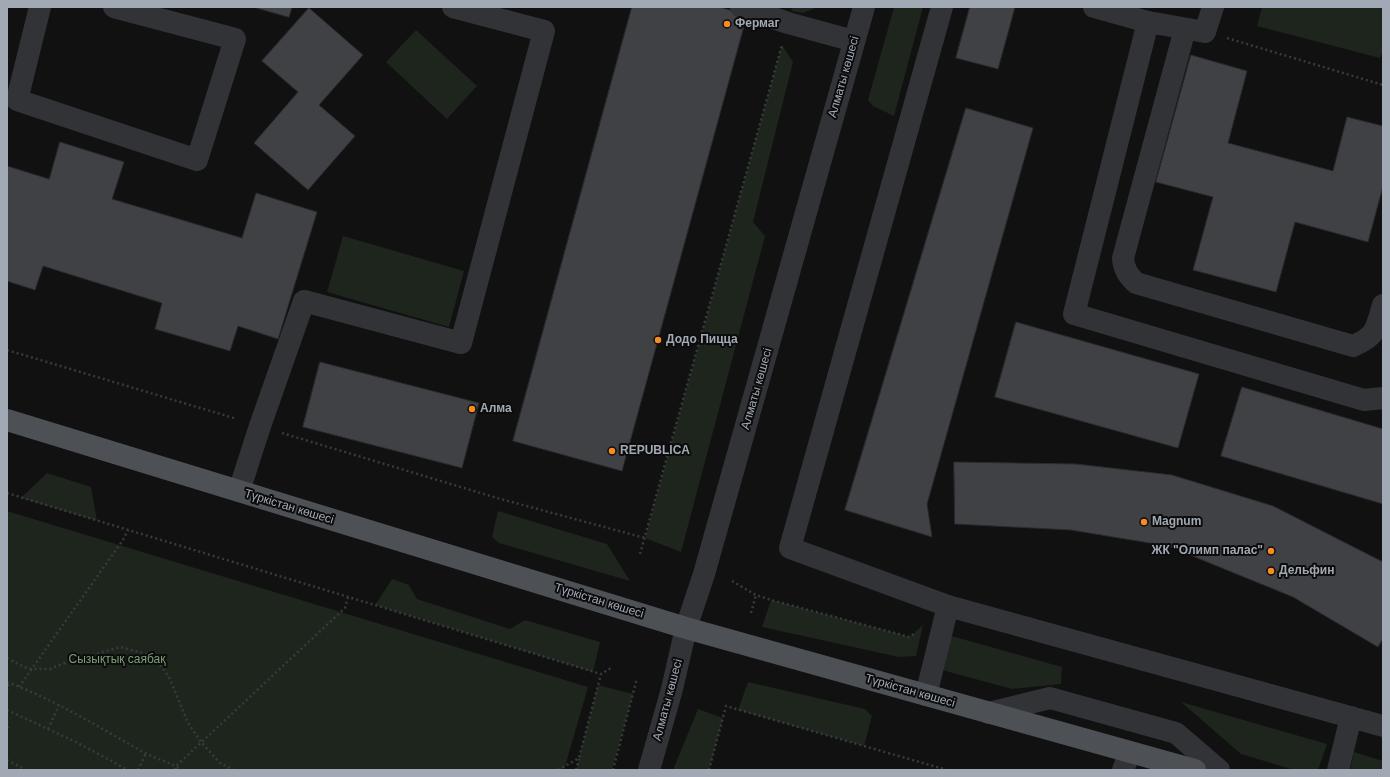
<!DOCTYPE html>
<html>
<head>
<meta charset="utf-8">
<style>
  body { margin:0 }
  #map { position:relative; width:1390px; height:777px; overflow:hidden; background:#111112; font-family:Arial,sans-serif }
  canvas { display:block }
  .frame { position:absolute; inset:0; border:8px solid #a1aab4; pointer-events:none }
</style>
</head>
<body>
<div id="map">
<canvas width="1390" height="777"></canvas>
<div class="frame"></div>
</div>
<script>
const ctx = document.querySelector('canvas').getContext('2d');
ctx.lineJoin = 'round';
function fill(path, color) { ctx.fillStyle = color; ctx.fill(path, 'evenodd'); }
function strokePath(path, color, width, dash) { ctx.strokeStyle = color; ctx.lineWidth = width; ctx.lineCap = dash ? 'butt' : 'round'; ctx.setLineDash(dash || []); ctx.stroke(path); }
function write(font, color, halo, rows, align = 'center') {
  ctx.font = font + ' Arial,sans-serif'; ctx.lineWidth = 4; ctx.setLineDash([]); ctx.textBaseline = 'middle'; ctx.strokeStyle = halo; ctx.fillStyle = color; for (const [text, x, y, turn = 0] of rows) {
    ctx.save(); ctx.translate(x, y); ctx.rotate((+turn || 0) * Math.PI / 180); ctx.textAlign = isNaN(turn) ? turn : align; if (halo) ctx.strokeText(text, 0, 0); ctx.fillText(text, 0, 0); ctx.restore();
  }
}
fill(new Path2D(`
  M792 7H818L803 13 791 11Z
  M894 7H923L894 116 873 106 868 100Z
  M1262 7H1383V50L1380 58 1257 26Z
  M416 30 477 86 447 119 386 62Z
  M782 45 793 62 753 222 765 236 681 552 645 538Z
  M343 236 464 271 449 327 327 292Z
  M47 473 91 487 97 521 21 498Z
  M7 511 588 687 564 770H7Z
  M498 511 607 544 630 581 499 543 492 537Z
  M392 579 409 585 417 599 510 629 525 620 600 642 593 672 375 605Z
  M771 600 910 637 923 625 916 656 899 657 762 627Z
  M948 635 1062 667 1061 684 1012 689 942 670Z
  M748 682 865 709 872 716 864 746 738 710Z
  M598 685 633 694 612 770H576Z
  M1181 702 1327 744 1318 770H1294L1241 754Z
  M698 709 723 718 709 770H673Z
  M1354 752 1383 761V770H1350Z`), '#1d251d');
const building = new Path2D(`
  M253 7H292L289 17Z
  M632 7H719L747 15 622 471 513 441Z
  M970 7H1015L998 69 956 58Z
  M309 8 363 55 319 105 355 136 308 190 254 143 298 92 262 61Z
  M1191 55 1247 71 1228 143 1333 171 1347 117 1383 126V186L1368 242 1295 222 1276 292 1193 270 1213 197 1156 182Z
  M966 108 1033 128 927 504 932 537 845 510Z
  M60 142 124 162 112 199 242 238 256 193 317 212 278 339 238 326 230 351 155 329 162 303 43 266 35 290 7 281V166L49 179Z
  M1016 322 1199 374 1178 448 995 397Z
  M320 362 479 403 462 468 303 427Z
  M1242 387 1383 429V504L1221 456Z
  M954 462 1076 464 1172 475 1273 506 1383 562V638L1378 647 1293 597 1168 546 1071 530 955 524Z`);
fill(building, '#404145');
strokePath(building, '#2a2b2e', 1);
strokePath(new Path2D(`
  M1227 38 1383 85
  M7 350 237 419
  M282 433 497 498 645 538
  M7 493 601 674
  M640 554 782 45
  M732 581 756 595 771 600 910 637 916 632
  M751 613 756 595
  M7 658 24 667 32 669H50L62 664 120 647 154 656 169 677 188 723 201 742 220 763 234 770
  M7 682C55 700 99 727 143 752 156 759 170 762 182 770
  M19 687 123 540 128 530
  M7 691 9 683
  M7 710 76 742 128 770
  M7 721 8 724 7 732
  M48 729 59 705
  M7 760 26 770
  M138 770 146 753
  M175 770 176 766 345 608 348 597
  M558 770 579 758 601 674 611 668
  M576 770 579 759
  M613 770 637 678
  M709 770 726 706 947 770`), '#373b3e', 2.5, [2, 3]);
strokePath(new Path2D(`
  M40 7 17 100 197 160 235 39 114 7
  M741 7 788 23 854 41
  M942 7 790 548 948 606 1383 726
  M1094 7 1148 22 1205 32 1213 7
  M1148 22 1074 314 1364 400 1383 398
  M1185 29 1123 258C1124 270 1128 275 1136 283L1353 346C1377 336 1376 328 1383 305
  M239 491 260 426 304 301 461 343 544 31 453 7
  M926 695 948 606
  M989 713 1050 698 1176 733 1219 770
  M649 770 672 689 686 628 704 574 864 7
  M1123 770 1130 752
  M1338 770 1351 717`), '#313337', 22);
strokePath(new Path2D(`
  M7 420 686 628 1195 770`), '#4d5156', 22);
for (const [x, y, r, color] of [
  [727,24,4,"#f98b22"],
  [658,340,4,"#f98b22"],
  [472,409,4,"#f98b22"],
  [612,451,4,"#f98b22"],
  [1144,522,4,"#f98b22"],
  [1271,551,4,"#f98b22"],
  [1271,571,4,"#f98b22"]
]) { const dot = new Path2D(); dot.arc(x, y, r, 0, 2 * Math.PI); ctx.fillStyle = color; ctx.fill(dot); strokePath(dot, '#0c0c0d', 1.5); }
write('bold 12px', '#a1aab4', '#0c0c0d', [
  ["Фермаг",735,24],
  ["Додо Пицца",666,340],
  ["Алма",480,409],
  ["REPUBLICA",620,451],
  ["Magnum",1152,522],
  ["ЖК \"Олимп палас\"",1263,551,"right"],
  ["Дельфин",1279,571]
], 'left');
write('12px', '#a1aab4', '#0c0c0d', [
  ["Алматы көшесі",844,77,-74],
  ["Алматы көшесі",757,389,-74],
  ["Түркістан көшесі",289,507,17],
  ["Түркістан көшесі",599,601,17],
  ["Түркістан көшесі",910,691,16],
  ["Алматы көшесі",668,700,-75]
]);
write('12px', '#7ca077', '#0c0c0d', [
  ["Сызықтық саябақ",117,660]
]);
</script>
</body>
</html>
